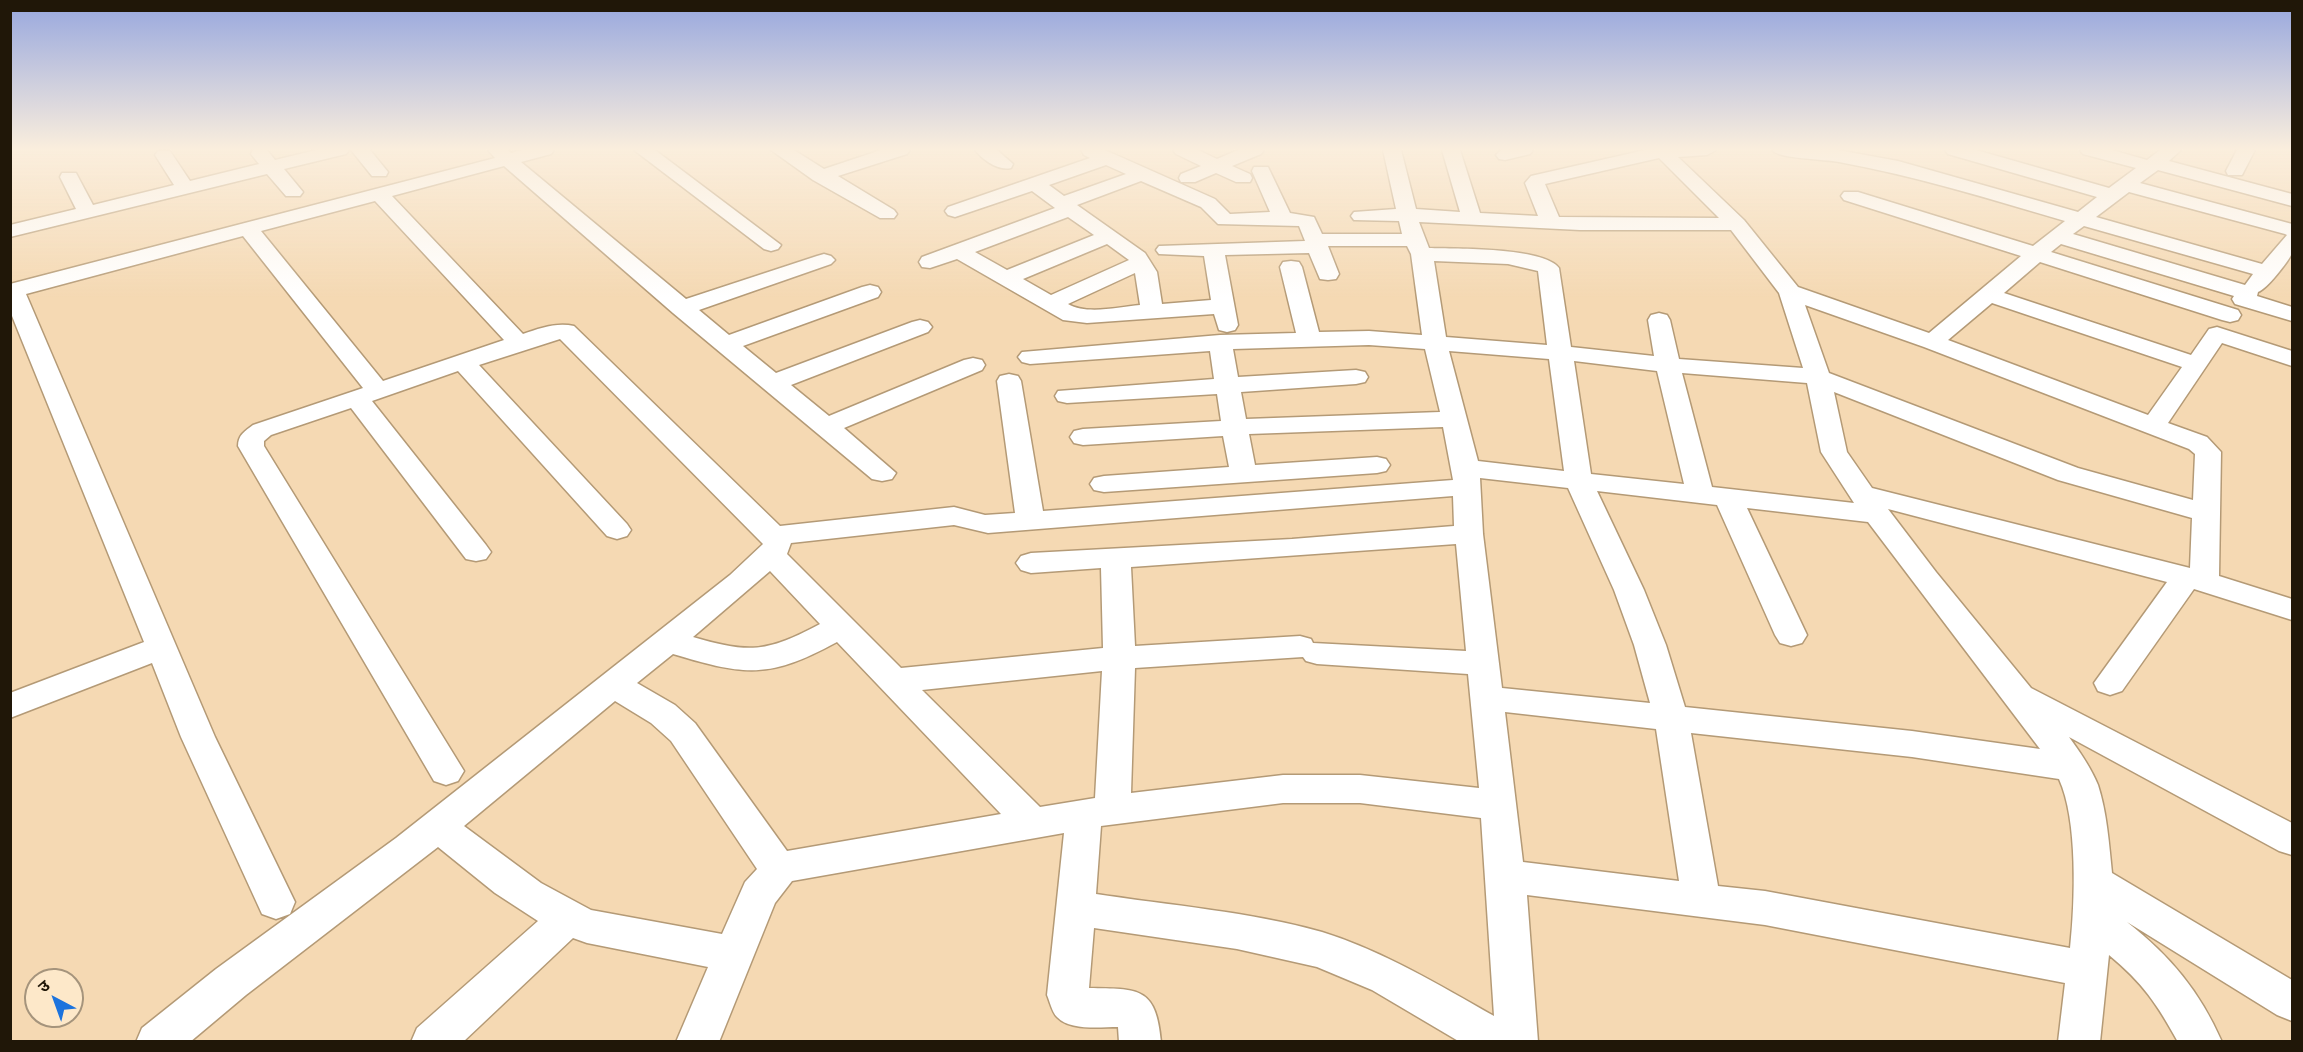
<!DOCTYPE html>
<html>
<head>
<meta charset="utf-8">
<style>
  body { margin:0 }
  #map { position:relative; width:2303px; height:1052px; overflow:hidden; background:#f5d9b3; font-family:"Libre Baskerville","Noto Sans Devanagari",serif }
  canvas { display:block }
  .frame { position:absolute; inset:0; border:12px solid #201708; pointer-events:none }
  .north { position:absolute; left:24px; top:968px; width:60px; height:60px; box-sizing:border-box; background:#fde8c9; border:2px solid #a5947c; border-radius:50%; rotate:319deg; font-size:16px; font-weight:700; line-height:24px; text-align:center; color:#201708 }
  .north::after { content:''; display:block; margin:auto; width:21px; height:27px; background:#1c73dd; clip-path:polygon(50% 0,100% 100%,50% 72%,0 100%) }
</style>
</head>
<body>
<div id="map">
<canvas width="2303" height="1052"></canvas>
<div class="frame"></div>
<div class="north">उ</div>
</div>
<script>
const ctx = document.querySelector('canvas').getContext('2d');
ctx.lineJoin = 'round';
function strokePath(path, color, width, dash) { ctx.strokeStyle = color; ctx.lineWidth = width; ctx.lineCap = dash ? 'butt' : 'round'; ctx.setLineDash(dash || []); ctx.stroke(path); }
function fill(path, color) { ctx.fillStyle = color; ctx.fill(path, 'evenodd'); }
const minor = new Path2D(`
  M253 150H267L275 160 316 150H349L346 154 284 169 303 192 300 196H286L267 174 10 237V225L76 209 60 177 62 173H76L93 205 174 185 155 155 158 151H170L190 181 259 164 251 154Z
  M351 150H370L388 172 386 176H372Z
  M488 150H508L511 153 522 150H554L551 154 521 162 686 299 817 256 824 254 831 256 835 260 831 264 699 310 729 335 862 287 870 285 878 287 881 292 878 297 743 346 776 373 912 322 920 320 928 322 932 327 928 332 791 385 829 416 964 360 973 358 982 360 985 365 982 370 844 428 896 473 892 479 882 481 872 479 673 313 504 166 392 196 523 334C540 328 557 322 574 326L780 526 954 507 985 515 1015 513 997 381 1000 376 1009 374 1018 376 1021 381 1043 511 1453 480 1443 427 1249 434 1255 465 1377 457 1386 459 1390 465 1386 471 1377 473 1104 492 1094 490 1090 484 1094 478 1104 476 1229 467 1223 436 1083 445 1074 443 1070 437 1074 431 1083 429 1221 421 1217 394 1067 403 1058 401 1055 396 1058 391 1214 379 1210 351 1030 364 1022 362 1018 357 1022 352 1220 335 1296 333 1280 267 1283 262 1291 261 1299 262 1302 267 1319 332 1369 331 1422 335 1411 254 1407 246H1328L1339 274 1336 279 1328 280 1320 279 1309 253 1225 255 1238 325 1235 330 1227 332 1219 330 1214 314 1087 323 1063 320 957 259 930 268 922 267 919 262 922 257 1055 208 1032 191 955 217 948 215 945 211 948 207 1090 158 1084 155 1081 150H1104L1114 154 1215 199 1230 214 1270 212 1252 171 1254 167H1268L1290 213 1314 217 1322 234H1402L1399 221 1354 220 1351 216 1354 212 1396 209 1383 150H1401L1416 209 1460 212 1442 150H1460L1480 213 1538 216 1525 183 1531 176 1645 150H1716L1707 155 1678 157 1744 220 1798 287 1929 333 2021 256 1844 200 1841 196 1844 192H1858L2033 246 2065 221C1990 199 1916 176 1839 162 1825 159 1779 159 1772 150H1838L1898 161 2078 212 2097 197 1948 154 1945 150H1976L2109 188 2136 168 2083 154 2080 150H2112L2147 160 2160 150H2181L2169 161 2292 194V206L2158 170 2140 183 2292 224C2292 232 2295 246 2292 253 2289 261 2266 290 2258 292L2257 296 2292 307V321L2235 304 2232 299 2234 296 2061 244 2051 252 2238 310 2241 315 2238 320 2230 322 2222 320 2040 262 2004 293 2191 355 2209 329 2217 327 2292 351V366L2222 343 2168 423 2207 437 2221 452 2219 576 2292 599V620L2194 589 2122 691 2110 695 2098 691 2094 683 2167 582 1888 509 1936 572 2031 688 2292 823V855L2279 851 2069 737C2080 752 2091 768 2098 785 2107 813 2109 844 2112 873L2292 980V1021L2277 1015 2127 922C2171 957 2199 990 2222 1042H2178C2157 1004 2143 983 2109 955L2100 1042H2058L2065 983 1765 925 1527 895 1538 1042H1460L1372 990 1317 967 1237 949 1094 928 1089 988C1138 989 1156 986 1161 1042H1119L1118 1027C1100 1027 1070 1031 1057 1017 1052 1012 1050 1002 1047 995L1064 833 792 881 775 903 719 1042H676L708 967 587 943 573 938 463 1042H411L417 1028 538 921 495 893 438 847 246 995 190 1042H136L142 1028 216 969 396 838 730 575 763 544 560 339 479 365 627 524 631 530 627 536 617 539 607 536 458 371 372 401 486 545 491 552 486 559 476 561 466 559 351 408 271 435 264 441V446L464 771 458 781 446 785 434 781 238 446C238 435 245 431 253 425L363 388 243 236 26 294 215 737 295 902 290 914 276 919 262 914 181 737 152 663 10 718V693L144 642 10 311V284L495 158ZM1659 158 1719 218 1559 217 1545 184ZM1106 165 1126 174 1064 196 1049 185ZM1141 181 1201 207 1218 224 1299 226 1305 241 1159 246 1156 250 1159 254 1204 256 1211 300 1162 304 1157 272 1145 253 1077 205ZM2129 192 2285 234 2287 235 2262 264 2096 217ZM375 201 504 340 383 381 261 231ZM1068 217 1094 235 1007 270 975 252ZM1419 222 1580 230H1731L1779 293 1803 368 1679 359 1670 320 1667 315 1659 313 1651 315 1648 320 1654 356 1571 347 1559 268C1544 247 1455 249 1429 248ZM2084 226 2253 274 2245 285 2073 234ZM1107 244 1129 260 1051 295 1023 279ZM1434 261 1508 264 1538 271 1547 345 1446 337ZM1135 273 1140 305C1118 307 1087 315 1068 304ZM1992 303 2182 367 2148 415 1948 340ZM1805 305 1924 347 2189 449 2195 454 2193 500 2078 468 1829 373ZM1369 345 1425 349 1440 412 1246 419 1241 392 1356 384 1365 382 1368 377 1365 372 1356 370 1238 377 1233 349ZM1449 351 1549 359 1564 471 1478 461ZM1574 361 1657 371 1684 484 1591 474ZM1682 373 1807 383 1821 452 1854 503 1712 487ZM1834 392 2058 480 2192 518 2190 568 1872 488 1847 452ZM1480 478 1568 488 1614 590 1634 645 1650 703 1502 688 1483 534ZM1597 491 1717 505 1775 635 1780 643 1791 646 1802 643 1807 635 1747 508 1868 522 2040 749 1912 731 1685 707 1666 645 1644 590ZM1453 496 1454 526 1292 539 1031 553 1021 556 1016 563 1021 570 1031 573 1101 568 1103 648 901 668 787 554 791 543 954 525 988 533ZM1456 544 1466 651 1313 643 1311 639 1300 636 1135 646 1131 567ZM770 571 820 624C767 652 751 654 693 637ZM837 642 1001 814 787 851 695 723 675 705 637 683 673 654C746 676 769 679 837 642ZM1303 657 1306 661 1317 664 1468 674 1479 788 1360 775H1283L1131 793 1135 668ZM1102 671 1095 798 1040 807 922 690ZM615 701 651 723 671 741 757 869 745 882 722 934 591 910 541 883 464 826ZM1505 712 1656 729 1679 881 1523 862ZM1691 733 1912 757 2059 779C2078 820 2075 903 2070 948L1765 891 1718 886ZM1283 803H1360L1481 818 1494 1016C1439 985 1383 951 1322 932 1252 912 1168 905 1096 894L1101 826Z
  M634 150H655L781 245 778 249 771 251 764 249Z
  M771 150H794L824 169 881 150H910L907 154 838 176 894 210 897 214 894 218H880L813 180Z
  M975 150H997L1013 164 1011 168C998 171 983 160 975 150Z
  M1173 150H1198L1217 159 1238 150H1264L1261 154 1232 166 1250 174 1252 178 1250 182H1236L1216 173 1195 182H1181L1179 178 1181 174 1201 166 1176 154Z
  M1501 150H1533L1530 154 1505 160 1499 159 1496 155Z
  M2237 150H2255L2242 175H2228L2226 171Z`);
strokePath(minor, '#b49a76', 3);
fill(minor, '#fff');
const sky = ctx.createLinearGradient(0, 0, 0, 298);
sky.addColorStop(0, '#97a7de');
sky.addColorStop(0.5, '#faeedd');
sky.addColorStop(1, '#faeedd00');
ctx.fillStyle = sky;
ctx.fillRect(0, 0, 2303, 298);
</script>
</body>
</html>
